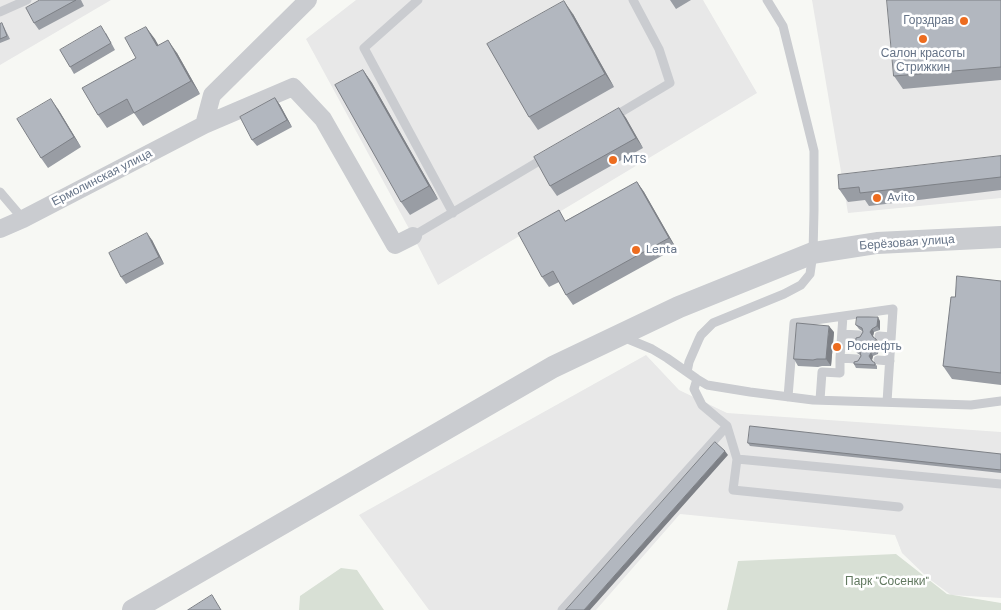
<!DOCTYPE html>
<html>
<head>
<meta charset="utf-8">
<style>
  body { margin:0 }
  canvas { display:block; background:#f7f8f4 }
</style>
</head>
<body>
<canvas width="1001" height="610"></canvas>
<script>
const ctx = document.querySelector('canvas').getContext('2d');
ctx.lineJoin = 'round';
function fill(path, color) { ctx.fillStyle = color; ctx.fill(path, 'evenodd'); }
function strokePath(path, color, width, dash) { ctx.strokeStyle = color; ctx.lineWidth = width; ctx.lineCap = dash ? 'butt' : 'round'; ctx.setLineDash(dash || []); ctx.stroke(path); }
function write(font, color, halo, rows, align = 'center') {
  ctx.font = font + ' "DM Sans",sans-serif'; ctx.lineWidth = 5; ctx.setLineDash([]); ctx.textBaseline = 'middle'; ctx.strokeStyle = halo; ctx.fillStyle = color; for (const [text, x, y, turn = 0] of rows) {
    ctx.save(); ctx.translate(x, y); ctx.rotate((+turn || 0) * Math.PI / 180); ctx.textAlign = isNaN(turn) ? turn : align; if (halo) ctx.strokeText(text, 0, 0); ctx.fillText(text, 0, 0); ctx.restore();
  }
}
fill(new Path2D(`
  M0 0H111L0 65Z
  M356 0H703L757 93 438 285 413 236 306 39Z
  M812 0H1001V198L848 213Z
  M646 355 679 390 727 413 1001 432V598L951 595 928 578 902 553 895 535 680 514 596 610H429L359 515Z`), '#e8e8e8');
fill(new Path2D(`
  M896 554 947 594 1001 603V610H727L738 561Z
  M341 568 357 570 384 610H299L300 596Z`), '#d8e0d5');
strokePath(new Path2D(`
  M418 0 364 48 453 213
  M0 12 27 0
  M613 117 670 83 659 49 633 0
  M0 192 23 219
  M413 236 546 157
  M842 334 859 335
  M879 336 891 337
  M623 337 652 349 667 358 697 379 707 385 750 392 813 400 971 405 1001 401
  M840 358 843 316
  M878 360 890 361
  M687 372 689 362 699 339 701 335 713 323 784 294 801 285 810 274 813 253 814 211V151L783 26 767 0
  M697 379 694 389 702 405 727 426 737 459 1001 484
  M788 397 794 323 893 309 887 402
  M820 400 822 372 840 373V358L857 359
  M737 459 733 490 899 507
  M562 610 727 426`), '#caccd0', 9);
strokePath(new Path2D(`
  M204 125 212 95 308 0
  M0 229 23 219 204 125 293 87 323 119 395 245 413 236`), '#caccd0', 18);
strokePath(new Path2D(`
  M133 610 553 367 679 307 813 253 877 243 1001 237`), '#caccd0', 22);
fill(new Path2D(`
  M40 0H81L84 6 39 30 34 23Z
  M670 0H691L676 9Z
  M1001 0V80L903 89 894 76Z
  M573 14 614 87 538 130 529 117Z
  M0 24 4 27 10 39 0 43Z
  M146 27 158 45 177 53 200 94 143 126 134 113 107 128 98 115 136 58Z
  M106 33 115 50 74 74 70 67Z
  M363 70 372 83 438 199 410 215 401 202Z
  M275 98 280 105 292 127 257 146 252 140Z
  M619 108 626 118 643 148 557 196 550 186Z
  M58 109 81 147 48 168 41 158Z
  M1001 156V190L869 206 865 200 848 202 839 189Z
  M637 182 644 192 676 248 573 305 566 295 559 282 549 287 542 277 566 221Z
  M152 240 164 264 126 284 121 277Z
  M1001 281V385L952 379 943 366 955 297Z
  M880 321V330L874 332 873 336 874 338 876 339 879 342 878 354 873 356 872 360 877 366V369L856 368 854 364 858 361 861 356 860 355 857 353 855 349 860 337 863 332 862 331 859 329 856 325Z
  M834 332 831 366H822L818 367 798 366 794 359Z
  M748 443 1001 454V473L750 446Z`), '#999da4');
fill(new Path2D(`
  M564 1 573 14 614 87 605 74Z
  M146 27 155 39 166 59 157 46Z
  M168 40 177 53 200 94 191 81Z
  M363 70 372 83 438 199 429 186Z
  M275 98 280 105 292 127 287 120Z
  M51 99 58 109 81 147 74 137Z
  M619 108 626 118 643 148 636 138Z
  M637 182 644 192 676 248 669 238Z
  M147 233 152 240 164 264 159 257Z
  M878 317 880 321V330L877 326Z
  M829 326 834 332 831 366 826 359Z
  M872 329 874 332 873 336 875 341 870 332Z
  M876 339 879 342 878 354 876 350Z
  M871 353 873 356 872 360 874 365 869 356Z
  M725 451 728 455 590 610H584Z`), '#7d8086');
const building = new Path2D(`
  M40 0H76L34 23 26 8Z
  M887 0H1001V67L894 76Z
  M564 1 605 74 529 117 487 44Z
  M2 23 7 36 0 39V24Z
  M101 26 111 43 70 67 60 50Z
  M146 27 157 46 168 40 191 81 134 113 127 99 98 115 82 88 136 58 125 38Z
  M363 70 429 186 401 202 335 85Z
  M275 98 287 120 252 140 240 117Z
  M51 99 74 137 41 158 17 119Z
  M619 108 636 138 550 186 534 157Z
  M1001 156V177L860 193 859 187 839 189 838 175Z
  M637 182 669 238 566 295 553 271 542 277 518 233 559 210 565 221Z
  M147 233 159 257 121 277 109 253Z
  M957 276 1001 281V373L943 366 951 297H955Z
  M857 317H878L877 326 872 329 870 332 873 337 876 339V350L871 353 869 356 872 361 875 363V365L854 364V362L858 361 861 356 860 352 855 349 856 338 860 337 863 332 862 328 856 325Z
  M797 323 829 326 826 359H817L813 360 794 359Z
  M750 426 1001 454V470L748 443Z
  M715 442 725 451 584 610H566Z
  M212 595 221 610H188Z`);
fill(building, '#b2b7bf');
strokePath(building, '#7d8086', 1);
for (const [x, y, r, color] of [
  [964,21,5,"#ed6c1f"],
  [923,39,5,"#ed6c1f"],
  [613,160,5,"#ed6c1f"],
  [877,198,5,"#ed6c1f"],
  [636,250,5,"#ed6c1f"],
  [837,347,5,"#ed6c1f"]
]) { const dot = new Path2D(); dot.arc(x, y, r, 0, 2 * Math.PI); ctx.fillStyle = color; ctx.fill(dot); strokePath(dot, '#fff', 2); }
write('12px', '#657387', '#fff', [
  ["Горздрав",954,21,"right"],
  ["Салон красоты",923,54,"center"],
  ["Стрижкин",923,68,"center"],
  ["MTS",623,160],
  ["Avito",887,198],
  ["Lenta",646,250],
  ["Роснефть",847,347]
], 'left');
write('12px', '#657387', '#fff', [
  ["Ермолинская улица",102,178,-27],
  ["Берёзовая улица",907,243,-4]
]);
write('12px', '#627960', '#fff', [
  ["Парк \"Сосенки\"",887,582]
]);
</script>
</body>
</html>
